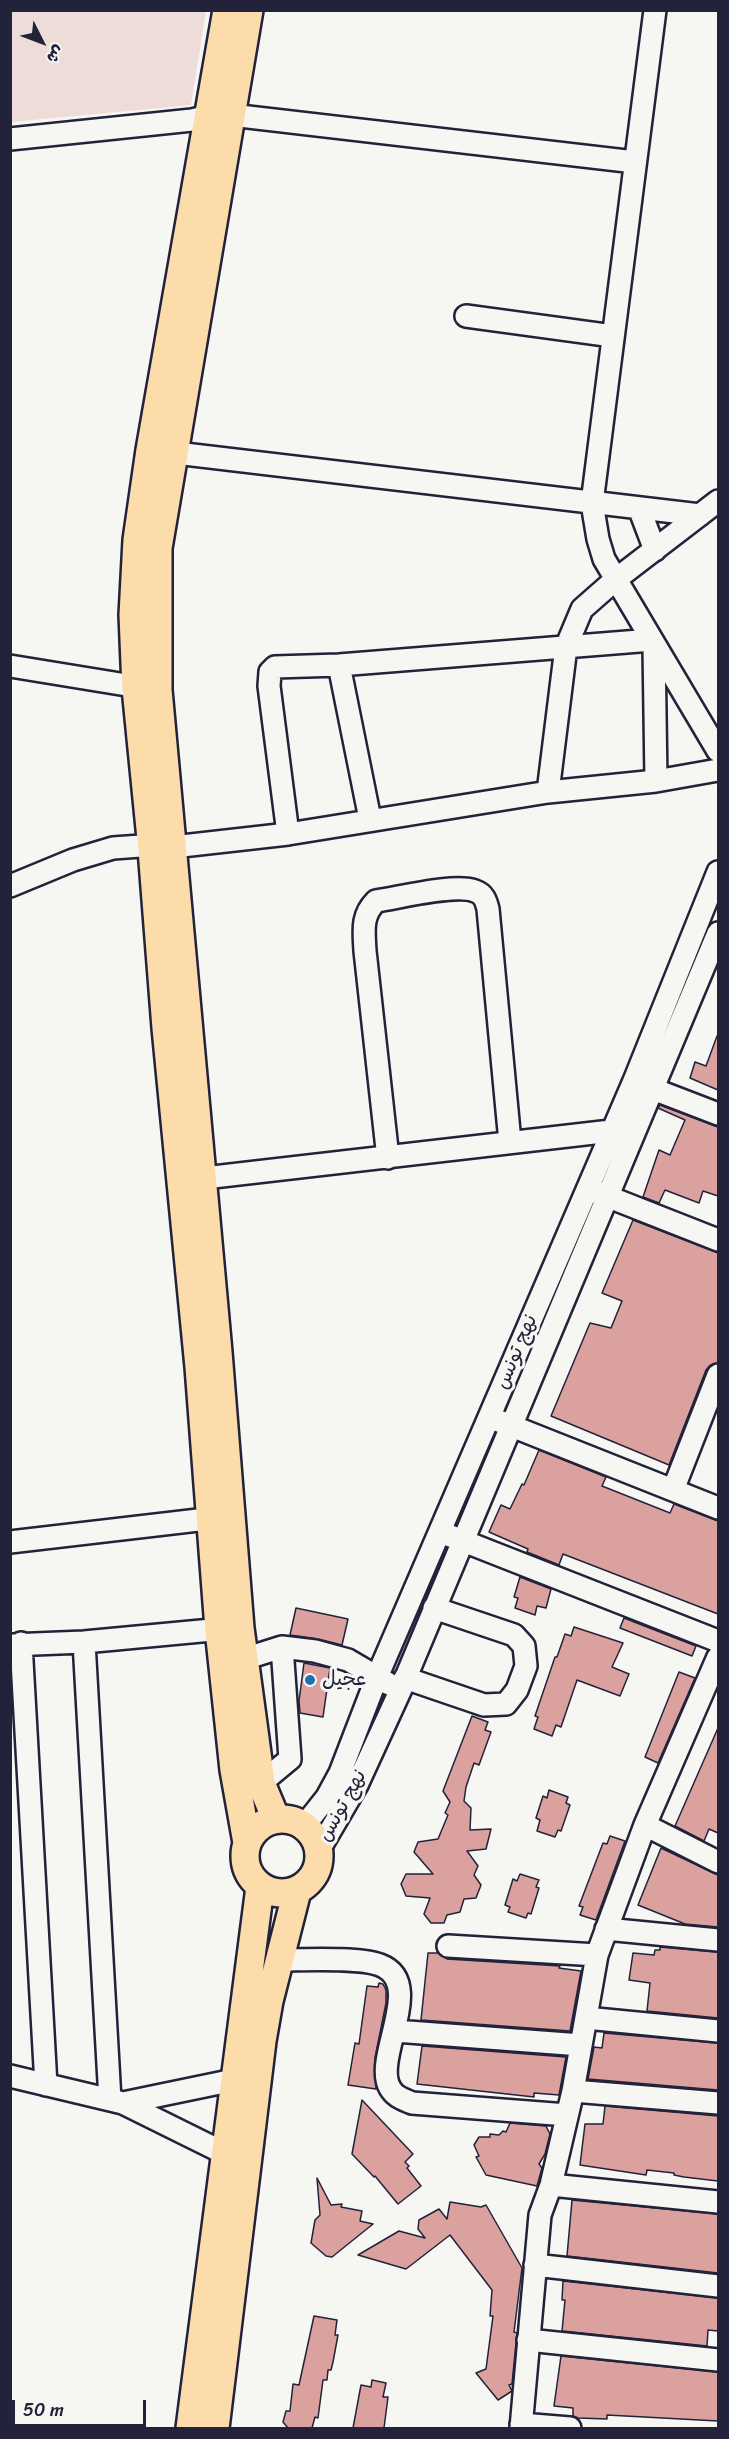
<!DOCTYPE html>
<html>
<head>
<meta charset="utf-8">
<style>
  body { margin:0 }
  #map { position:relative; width:729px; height:2439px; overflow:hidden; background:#f6f6f2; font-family:Sriracha,"Playpen Sans Arabic",sans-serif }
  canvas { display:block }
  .frame { position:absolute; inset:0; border:12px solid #22223b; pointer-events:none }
  .north { position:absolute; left:12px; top:12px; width:60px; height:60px; -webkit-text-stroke:4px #f6f6f2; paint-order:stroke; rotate:132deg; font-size:16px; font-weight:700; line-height:24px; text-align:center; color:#22223b }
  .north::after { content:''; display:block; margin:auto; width:21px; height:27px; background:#22223b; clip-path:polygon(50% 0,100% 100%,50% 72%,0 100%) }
  .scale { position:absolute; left:12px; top:2400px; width:134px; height:27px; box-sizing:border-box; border:3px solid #22223b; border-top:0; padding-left:8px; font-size:18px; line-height:21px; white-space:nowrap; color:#22223b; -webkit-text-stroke:4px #f6f6f2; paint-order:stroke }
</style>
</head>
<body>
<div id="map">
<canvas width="729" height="2439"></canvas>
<div class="frame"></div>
<div class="north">ش</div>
<div class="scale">50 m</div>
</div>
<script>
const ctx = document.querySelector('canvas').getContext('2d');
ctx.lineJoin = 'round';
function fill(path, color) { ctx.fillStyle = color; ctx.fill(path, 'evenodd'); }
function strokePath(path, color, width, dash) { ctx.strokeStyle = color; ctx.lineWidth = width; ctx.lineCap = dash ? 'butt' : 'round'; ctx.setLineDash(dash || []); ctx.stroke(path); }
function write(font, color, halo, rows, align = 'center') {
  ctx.font = font + ' Sriracha,"Playpen Sans Arabic",sans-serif'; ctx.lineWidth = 6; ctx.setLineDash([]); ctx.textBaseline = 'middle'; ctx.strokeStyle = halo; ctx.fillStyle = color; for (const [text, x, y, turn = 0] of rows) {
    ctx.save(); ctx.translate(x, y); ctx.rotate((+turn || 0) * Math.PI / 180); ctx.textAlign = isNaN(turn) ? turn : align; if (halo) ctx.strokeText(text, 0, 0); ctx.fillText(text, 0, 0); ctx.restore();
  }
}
fill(new Path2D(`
  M11 10 206 11 191 105 11 122Z`), '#eedcd9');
const building = new Path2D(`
  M717 1036 718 1037V1090L690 1078 695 1062 706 1066Z
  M660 1105 718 1127V1196L703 1191 699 1203 665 1190 659 1203 643 1197 659 1150 670 1155 685 1120 658 1108Z
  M633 1220 718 1253V1363L711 1365 706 1370 669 1465 551 1416 590 1323 611 1328 622 1301 602 1293Z
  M539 1450 606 1477 602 1486 670 1513 674 1504 718 1521V1614L563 1554 559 1565 527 1552 528 1549 489 1532 501 1505 510 1509 522 1484 524 1485Z
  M520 1577 551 1589 546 1608 537 1606 535 1615 515 1608 518 1598 514 1597Z
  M296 1608 348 1619 342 1645 318 1639 290 1635Z
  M624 1618 696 1646 692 1656 620 1628Z
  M574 1627 623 1643 612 1667 629 1674 620 1696 577 1680 561 1727 556 1725 552 1736 534 1729 538 1717 535 1716 555 1657H557L565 1634 571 1636Z
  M304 1663 330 1668 323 1717 300 1713 299 1701Z
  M679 1672 695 1678 658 1763 645 1757Z
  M472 1716 488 1722 485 1730 491 1732 479 1765 474 1763 466 1787 464 1801 471 1808 470 1830 491 1829 486 1849 467 1851 478 1866 474 1875 481 1885 476 1898 464 1899 460 1912 447 1915 444 1923H431L424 1914 430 1898 406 1896 401 1884 406 1874H433L414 1852 418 1842 438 1839 448 1815 445 1813 450 1802 443 1791Z
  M718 1728V1833L709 1829 704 1841 675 1826Z
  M549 1790 568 1797 566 1803 570 1805 561 1831 558 1830 555 1837 537 1831 540 1820 536 1818 543 1796 547 1798Z
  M610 1836 625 1841 596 1920 580 1915 583 1907 579 1906 603 1843 607 1844Z
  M661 1848 718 1875V1927L685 1924 638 1905Z
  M520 1874 539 1880 536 1887 539 1888 531 1914 528 1913 526 1918 508 1912 510 1907 505 1905 513 1879 517 1881Z
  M660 1947 718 1952V2018L647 2011 650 1983 629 1980 633 1953 654 1955 655 1950H660Z
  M428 1953H438L447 1959 560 1966 559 1968 581 1971 570 2031 421 2020Z
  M379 1983 383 1984 386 1990V2003L375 2058 376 2089 348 2085 355 2043 359 2044 367 1986 378 1987Z
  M604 2033 718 2043V2090L588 2079 594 2047 602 2048Z
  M422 2046 566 2057 559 2095 534 2093V2097L417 2084Z
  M362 2100 413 2154 405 2162 409 2166 407 2168 421 2186 398 2204 375 2176 374 2177 352 2154Z
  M605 2106 718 2116V2181L684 2177 674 2175V2173L647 2170 646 2175 580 2165 585 2124H603Z
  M510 2123 546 2126 550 2134 545 2154 539 2164 542 2168 537 2186 486 2175 476 2157 479 2156 474 2145 479 2137H490V2134L499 2135 503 2131 506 2132Z
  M317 2178 331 2205 342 2204 341 2207 362 2211 360 2221 373 2224 332 2257 326 2256 311 2243 315 2220 320 2215Z
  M572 2200 718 2214V2273L567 2256Z
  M450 2202 481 2207 486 2205 522 2268 514 2332 517 2333 512 2384 509 2385 512 2391 498 2400 476 2373 486 2369 493 2316H490L492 2290 450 2235 406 2269 358 2255 399 2231 425 2238 418 2229 419 2220 439 2209 447 2219Z
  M563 2281 718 2298V2331L708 2330 707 2346 562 2331 565 2300H562Z
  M314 2316 337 2320 335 2335H338L333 2362 331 2370H328L327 2380H323L318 2418 315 2417 312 2428H288L283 2422 286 2411H290L293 2384 299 2385Z
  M561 2356 718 2372V2421L607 2415V2419L578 2418 573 2416V2408L554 2406Z
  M372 2380 386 2383 383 2397H388L384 2428H353L361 2385 371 2387Z`);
fill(building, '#dba19f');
strokePath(building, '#22223b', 1.5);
const minor = new Path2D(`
  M655 10 592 503 598 539 604 559 718 751
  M10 139 192 120 209 116 231 115 635 162
  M466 316 613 336
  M159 451 700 515
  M639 508 655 550
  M654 647 656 781
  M339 665 370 819
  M10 666 151 689
  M548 792 566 647 582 609 615 580 718 501
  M288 834 269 686 270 672 275 667 339 665 652 640
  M10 886 73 860 113 848 141 846 152 849 173 847 288 834 548 792 656 781 718 770
  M640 1084 718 1114
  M388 1158 365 951C364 931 361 916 376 901 398 898 456 883 475 891 484 894 486 901 488 909L510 1142
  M187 1180 611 1131 621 1134
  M596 1192 718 1240
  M499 1421 718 1508
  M673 1490 718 1375
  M448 1535 718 1641
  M10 1542 224 1517
  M84 1642 110 2100
  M21 1643 46 2085
  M10 1645 84 1642 233 1628
  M244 1659 282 1647 315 1651 348 1660 389 1684
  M405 1678 484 1705 506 1704 517 1690 526 1666 524 1646 514 1635 434 1608
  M261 1783 290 1759 282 1647
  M645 1825 718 1862
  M304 1826 327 1797 340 1773 377 1677 634 1081 718 872
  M319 1850 357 1785 401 1689 718 933
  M606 1929 718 1940
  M448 1946 597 1955
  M279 1960C304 1960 359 1957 380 1965 427 1983 372 2058 390 2088 395 2097 403 2099 412 2103L567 2115
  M586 2018 718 2031
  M395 2031 581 2045
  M10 2076 123 2103 224 2153
  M573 2091 718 2103
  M123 2103 234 2080
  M551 2185 718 2202
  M535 2265 718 2286
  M528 2340 718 2360
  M521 2424 570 2428
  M521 2428 540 2215 551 2185 573 2091 597 1955 645 1825 718 1657`);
const major = new Path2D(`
  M227 10 150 450 137 540 133 615 136 688 152 849 166 1028 199 1367 219 1629 234 1770 247 1843
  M249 10 158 548V690L218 1352 240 1628 261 1783 276 1819
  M245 1856a37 37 0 1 1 74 0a37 37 0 1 1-74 0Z
  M190 2428 260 1887
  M215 2428 262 2041 269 2001 297 1891`);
strokePath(minor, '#22223b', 26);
strokePath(major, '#22223b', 32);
strokePath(minor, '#f6f6f2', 21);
strokePath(major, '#fddcac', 27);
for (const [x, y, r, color] of [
  [310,1680,6,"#1f6fb2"]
]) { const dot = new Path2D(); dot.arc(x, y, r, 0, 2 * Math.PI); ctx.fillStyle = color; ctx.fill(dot); strokePath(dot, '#f6f6f2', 2); }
write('20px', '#22223b', '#f6f6f2', [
  ["نهج تونس",517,1352,-67],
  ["نهج تونس",343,1806,-61]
]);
write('20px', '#22223b', '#f6f6f2', [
  ["عجيل",322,1680]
], 'left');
</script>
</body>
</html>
